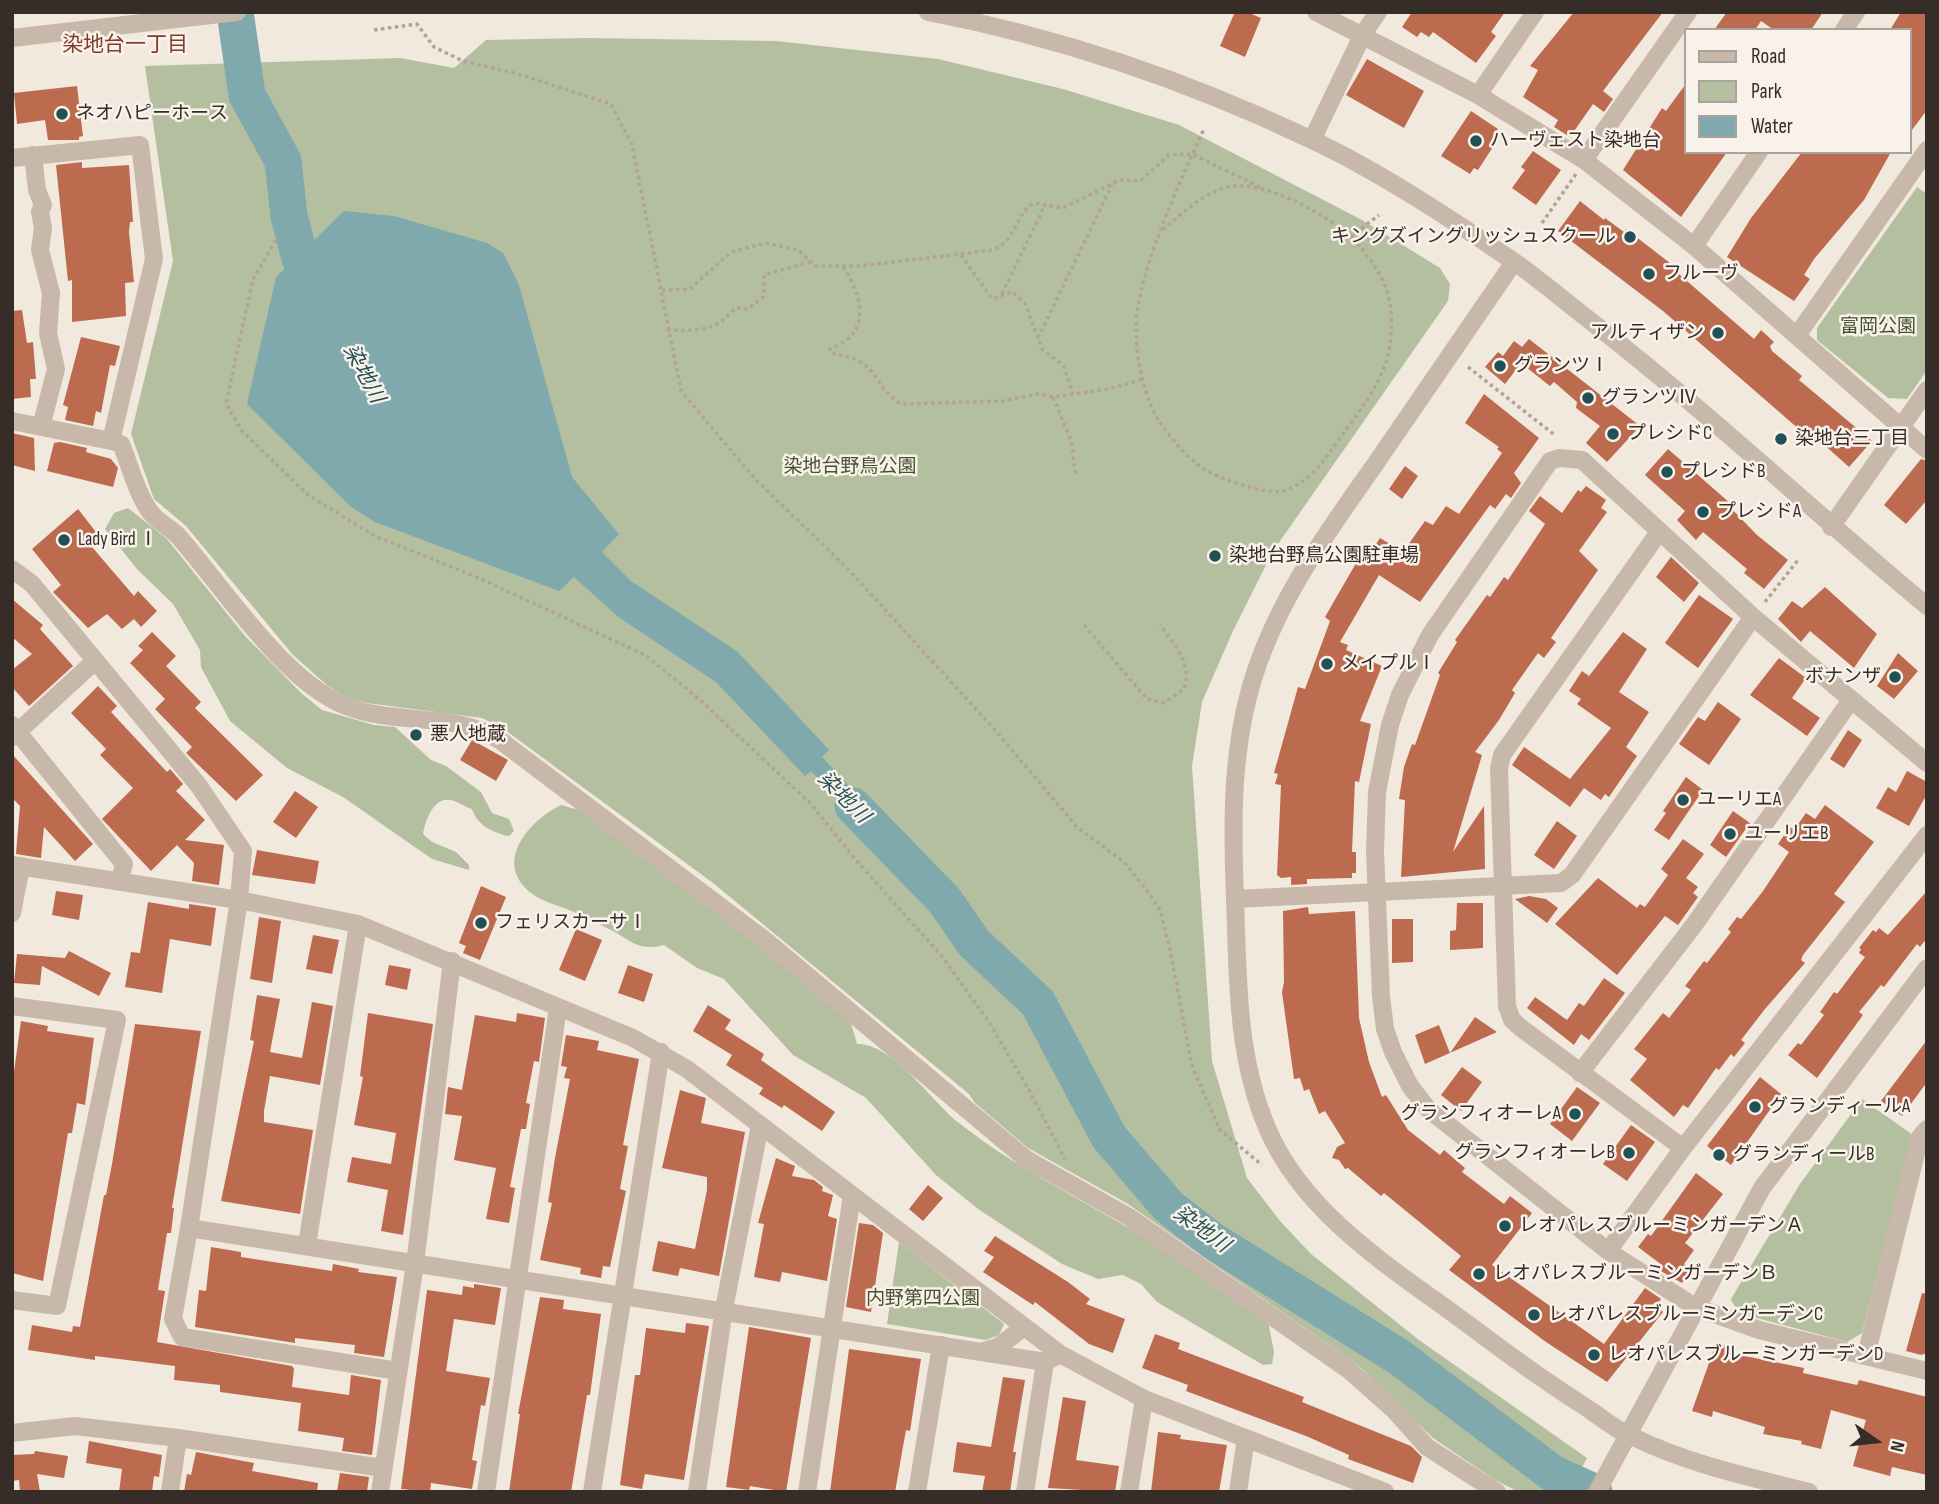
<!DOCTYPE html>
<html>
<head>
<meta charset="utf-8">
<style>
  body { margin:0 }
  #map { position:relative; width:1939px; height:1504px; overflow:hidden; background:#f1e8de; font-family:"Sofia Sans Condensed",sans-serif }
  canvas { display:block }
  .frame { position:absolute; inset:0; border:14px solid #362d29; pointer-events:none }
  .legend { position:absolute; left:1684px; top:28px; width:228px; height:126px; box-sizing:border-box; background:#f8f2ea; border:2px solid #aaa39d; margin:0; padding:9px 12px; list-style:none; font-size:21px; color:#362d29 }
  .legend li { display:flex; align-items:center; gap:14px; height:35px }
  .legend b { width:35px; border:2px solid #aaa39d }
  .north { position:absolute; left:1841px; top:1406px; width:70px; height:70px; -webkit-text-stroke:5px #f8f2ea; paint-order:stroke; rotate:104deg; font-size:19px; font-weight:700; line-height:28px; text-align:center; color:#362d29 }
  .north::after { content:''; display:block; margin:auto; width:24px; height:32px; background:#362d29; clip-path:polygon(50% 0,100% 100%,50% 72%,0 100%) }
</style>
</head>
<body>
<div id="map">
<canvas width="1939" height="1504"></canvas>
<div class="frame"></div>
<ul class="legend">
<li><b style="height:9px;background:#c8b8aa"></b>Road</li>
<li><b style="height:19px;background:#b4bf9f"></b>Park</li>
<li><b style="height:19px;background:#7fa9ac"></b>Water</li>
</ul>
<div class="north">N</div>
</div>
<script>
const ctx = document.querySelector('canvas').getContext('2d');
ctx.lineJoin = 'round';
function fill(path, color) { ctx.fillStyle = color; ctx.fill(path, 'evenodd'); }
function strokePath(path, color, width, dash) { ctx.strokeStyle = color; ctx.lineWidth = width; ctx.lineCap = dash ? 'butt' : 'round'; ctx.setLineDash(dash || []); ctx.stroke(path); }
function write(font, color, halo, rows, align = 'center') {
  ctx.font = font + ' "Sofia Sans Condensed","Noto Sans JP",sans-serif'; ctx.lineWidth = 5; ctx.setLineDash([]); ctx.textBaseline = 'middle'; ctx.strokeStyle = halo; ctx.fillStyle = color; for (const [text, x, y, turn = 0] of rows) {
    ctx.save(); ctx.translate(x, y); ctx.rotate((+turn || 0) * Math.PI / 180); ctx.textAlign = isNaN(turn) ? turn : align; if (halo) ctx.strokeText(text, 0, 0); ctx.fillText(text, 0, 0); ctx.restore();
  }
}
fill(new Path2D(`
  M587 38 776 41 938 59 1063 89 1179 125 1362 220 1440 268 1450 284 1448 301 1273 551 1232 633 1202 702 1192 766 1212 1061 1247 1178 1280 1221 1311 1254 1419 1340 1587 1458 1569 1492H1519L1495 1480 1433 1438 1359 1366 1128 1204 1028 1148 975 1103 969 1094 713 883 501 727 482 718 367 703 347 698 328 686 293 655 186 526 154 499 131 434 173 261 145 66 400 58 454 68 486 40Z
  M1917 187 1927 194V370L1907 399 1888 398 1817 340V328Z
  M128 508 167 539 245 636 301 693 322 710 374 725 395 727 431 760 446 766 481 792 492 813 509 819 514 831 509 836C493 833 477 825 472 809 465 807 457 801 450 800 433 797 425 822 423 834L432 842 456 852 469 865V870L432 859 343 797 287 768 230 721 201 667 200 650 173 604 137 569 105 529 114 513Z
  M561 805 582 811 737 928 851 1023 857 1044C893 1043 932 1102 959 1123 1011 1164 1065 1191 1122 1224 1172 1253 1220 1288 1268 1321L1274 1352 1272 1364 1263 1365 1157 1302 1141 1284 1123 1275 1098 1279 1062 1264 978 1209 936 1175 866 1098 793 1055 724 979 697 968 664 945C641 951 633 943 615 932 604 926 591 921 580 915 566 907 543 903 531 893 492 862 530 820 561 805Z
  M1862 1099 1913 1135 1862 1333 1847 1342 1738 1313 1731 1299 1800 1184Z
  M899 1242 1004 1324 999 1335 986 1340 887 1324Z`), '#b4bf9f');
fill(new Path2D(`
  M344 211 394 216 487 243 503 253 519 285 572 477 619 534 602 552 631 581 738 652 829 750 822 757 895 835 883 846 811 771 805 776 716 682 617 616 574 577 559 591 375 522 351 507 247 404 276 277Z`), '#7fa9ac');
strokePath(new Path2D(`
  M235 12 247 95 283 161 289 216 300 258 322 297
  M853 806 945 901 974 943 1038 1003 1109 1137 1168 1206 1213 1241 1399 1357 1552 1473 1594 1492`), '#7fa9ac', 37);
fill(new Path2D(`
  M1235 12H1247L1261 18 1245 57 1220 46Z
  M1412 12H1505L1491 32 1496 36 1476 63 1433 32 1429 37 1421 32 1417 37 1402 27Z
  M1574 12H1663L1603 91 1613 99 1604 112 1593 104 1570 137 1554 127 1558 120 1523 97 1538 70 1530 66Z
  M1727 12H1823L1811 30H1774L1761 21 1755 30H1714Z
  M1901 12H1927V110L1909 134V30H1890Z
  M1367 59 1424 91 1404 128 1346 95Z
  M1685 85V152H1727L1681 217 1623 170 1662 108 1666 111Z
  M77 86 83 136 79 137V140H48L45 120 17 124 14 93Z
  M1471 111 1498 129 1496 132 1500 136 1478 170 1474 168 1470 174 1441 156Z
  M1533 151 1561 170 1536 205 1512 188 1525 170 1521 167Z
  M1802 152H1891L1864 200 1814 259 1804 275 1810 279 1794 301 1727 257 1751 218Z
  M82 162V168L129 165 133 222H130L129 232 134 282 125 283 126 316 72 322V280L68 281 56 165Z
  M1580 201 1604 220 1605 218 1624 232 1626 229 1675 267 1673 269 1754 339 1761 330 1774 342 1770 346 1772 351 1802 376 1799 380 1872 441 1849 467 1811 433 1808 437 1663 311 1558 231Z
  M22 310 27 343 33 342 36 379H30L31 397 12 399V311Z
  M81 337 120 346 115 366 110 365 101 413 96 411 93 426 65 420 68 407 63 405Z
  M1529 339 1640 426 1607 462 1586 443 1600 426 1576 408 1577 402 1554 382 1550 386 1521 363 1505 384 1485 367 1498 352 1503 356 1514 341 1522 347Z
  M1484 394 1539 438 1514 473 1521 483 1511 498 1506 494 1495 509 1490 505 1420 602 1379 575 1340 642 1348 645 1346 650 1382 666 1360 721 1371 724 1359 782 1355 781 1352 852H1356V873H1352V878L1307 879V884L1291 885V877L1281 878 1277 875 1281 785 1275 784 1278 774 1274 773 1298 687 1305 689 1330 621 1325 617 1363 551 1369 555 1380 538 1403 552 1425 521 1433 525 1446 506 1459 514 1502 453 1497 449 1499 447 1465 423Z
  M12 433 34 438 35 471 12 465Z
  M60 442 87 448 86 452 111 459 118 468 113 487 47 471 54 443Z
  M1668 449 1730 503 1728 505 1757 535 1788 560 1764 589 1744 573 1747 569 1703 532 1696 540 1677 520 1685 511 1645 475Z
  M1921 459 1927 461V500L1906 524 1884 505Z
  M1405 466 1418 476 1402 499 1389 489Z
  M1586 486 1606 500 1601 508 1607 512 1579 551 1598 570 1551 638 1556 642 1544 658 1538 653 1512 690 1515 693 1499 720 1475 752 1482 755 1453 852 1484 806 1485 869 1401 877 1405 800 1399 799 1404 767 1412 744 1415 745 1440 675 1438 673 1457 642 1455 640 1487 595 1490 597 1504 577 1508 580 1545 524 1529 511 1540 496 1562 513 1578 490 1581 492Z
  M78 509 96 532 86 540 134 596 138 591 157 611 141 627 134 619 122 629 107 614 88 628 53 592 61 585 32 549Z
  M1671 557 1699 583 1684 602 1656 577Z
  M1825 587 1877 634 1854 668 1810 631 1801 642 1778 619 1792 601 1802 608Z
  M1699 595 1733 619 1698 668 1665 643Z
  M12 599 43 625 40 629 73 666 29 706 12 687V670L32 654 12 637Z
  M152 632 176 656 166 666 201 702 195 708 263 775 236 801 186 753 192 747 155 709 165 699 130 663 143 650 138 646Z
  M1623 632 1647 649 1619 692 1649 712 1626 747 1637 756 1609 797 1605 794 1601 800 1584 788 1570 807 1512 765 1524 747 1570 779 1611 728 1577 704 1581 699 1569 691 1582 671 1589 676Z
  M1898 653 1918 671 1894 699 1877 686Z
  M1779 658 1806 678 1792 698 1820 718 1807 736 1750 695Z
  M98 686 117 706 111 712 167 772 170 769 183 784 176 791 205 820 185 840 224 845 219 885 192 881 194 863 177 845 151 871 102 819 133 788 100 755 106 749 71 713Z
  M1718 702 1741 719 1709 765 1679 744 1698 717 1705 721Z
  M1848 730 1862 740 1844 768 1830 759Z
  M472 740 508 760 496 781 460 760Z
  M12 754 93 844 75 861 44 827 41 858 16 854 20 806 12 798Z
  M1907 771 1927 782V794L1909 826 1876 808 1888 787 1896 792Z
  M1686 777 1703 790 1669 840 1654 830 1666 813 1663 811Z
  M295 791 318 807 296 838 273 822Z
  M1825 805 1874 842 1834 894 1845 902 1803 955 1801 960 1805 963 1765 1009 1741 1040 1745 1043 1734 1057 1731 1054 1719 1070 1716 1068 1688 1108 1683 1105 1674 1117 1630 1080 1647 1059 1634 1049 1663 1013 1669 1018 1691 990 1685 986 1704 961 1707 963 1731 932 1728 929 1737 917 1741 919 1763 891 1789 852 1778 844 1790 827 1794 830 1806 813 1815 819Z
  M1733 811 1750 823 1726 857 1710 845Z
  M1557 821 1577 836 1554 869 1534 855Z
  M1683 839 1704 854 1686 878 1698 887 1693 893 1698 897 1678 925 1665 916 1617 975 1555 924 1598 878 1637 908 1640 904 1645 907 1668 875 1661 869Z
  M257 850 319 861 315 884 252 875Z
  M481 886 506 897 480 960 463 953 466 946 459 943Z
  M56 891 83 895 79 920 52 915Z
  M1927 891V938L1920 947 1917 944 1884 987 1881 985 1859 1012 1863 1015 1817 1078 1788 1055 1798 1043 1801 1045 1824 1015 1820 1012 1834 992 1837 994 1865 957 1859 953 1861 949 1859 948 1873 930 1876 932 1879 928 1888 935Z
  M1529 896 1546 899 1558 908 1547 923 1515 899Z
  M148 902 189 909V904L216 908 211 946 170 939 162 993 125 987 131 952 140 953Z
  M1457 903H1483V948L1450 950V931L1456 930Z
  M1308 907 1309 914 1355 911 1359 1018 1369 1062 1382 1097 1386 1095 1408 1130 1440 1155 1444 1150 1465 1168 1462 1172 1504 1204 1510 1196 1532 1213 1492 1265 1604 1344 1645 1288 1661 1299 1656 1306 1663 1312 1607 1382 1546 1342 1449 1270 1461 1256 1384 1193 1381 1196 1348 1168 1345 1169 1339 1160 1332 1158 1337 1147 1345 1143 1325 1111 1319 1114 1309 1089 1304 1091 1300 1078 1294 1079 1282 992 1284 982 1283 911Z
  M259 917 281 921 272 983 250 979Z
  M1392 919H1413V962L1392 963Z
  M576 929 602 940 585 981 559 970Z
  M313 935 339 940 332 974 306 969Z
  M69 951 111 973 99 996 42 966 40 985 14 983 17 954 65 958Z
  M389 965 411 969 407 990 385 985Z
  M628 965 653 974 644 1002 618 993Z
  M1604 978 1625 993 1589 1040 1581 1034 1574 1045 1527 1008 1535 997 1567 1020 1579 1003 1584 1006Z
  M257 995 280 999 270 1052 302 1058 312 1002 333 1006 320 1085 270 1076 264 1111V1122L313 1130 300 1214 221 1201 254 1041 250 1040Z
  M708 1005 731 1020 725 1029 764 1054 761 1060 835 1112 822 1131 784 1105 782 1108 759 1094 763 1088 726 1065 732 1055 693 1031Z
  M368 1013 433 1024 403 1235 381 1231 388 1190 347 1182 352 1157 391 1164 396 1133 354 1125 363 1077 360 1076Z
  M517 1013 545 1018 539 1062 534 1061 526 1103 530 1104 526 1129H521L510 1187 515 1188 509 1223 486 1219 496 1168 454 1160 462 1116 445 1114 448 1087 462 1090 475 1015 516 1022Z
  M1475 1017 1497 1032 1425 1064 1415 1035 1439 1025 1450 1053Z
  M21 1021 48 1026 47 1031 94 1038 85 1105 77 1103 72 1133H68L43 1281 12 1273V1086Z
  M135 1024 201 1031 172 1208H174L171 1233H167L158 1290 165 1291 157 1342 292 1366 294 1369 292 1387 349 1395 351 1375 381 1380 372 1455 342 1451 344 1438 298 1431 301 1403 220 1392V1385L174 1380 175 1366 95 1356V1360L28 1350 32 1325 72 1332 73 1326 80 1327 104 1195H106L112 1164Z
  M566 1035 599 1041 597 1050 639 1059 623 1145 628 1146 620 1189 626 1191 610 1267 603 1266 601 1278 580 1274 581 1268 540 1260 552 1203 548 1202 555 1158 570 1079 564 1078 567 1067 561 1066Z
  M1927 1040V1082L1902 1116 1881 1101Z
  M1462 1067 1482 1082 1461 1111 1441 1095Z
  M1760 1077 1781 1094 1731 1165 1707 1146Z
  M1577 1087 1600 1103 1572 1141 1550 1124Z
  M680 1090 706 1098 701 1123 745 1132 719 1276 680 1268 678 1276 652 1271 658 1241 695 1249 707 1190V1177L662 1168Z
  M1631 1125 1655 1142 1627 1181 1603 1164Z
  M776 1158 795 1166 792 1176 814 1180 823 1187 822 1191 833 1195 828 1216 837 1219 827 1281 782 1272 780 1282 754 1277 764 1224 758 1223Z
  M1696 1173 1723 1194 1685 1243 1694 1250 1684 1264 1691 1270 1682 1283 1659 1270 1662 1265 1638 1247 1648 1234 1651 1236Z
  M928 1185 943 1198 923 1221 909 1209Z
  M859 1223 873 1225 883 1233 871 1312 846 1307Z
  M995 1236 1068 1282 1090 1299 1086 1304 1125 1319 1113 1353 1089 1344 1035 1302 1033 1305 983 1272 994 1257 984 1251Z
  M211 1247 241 1252V1257L332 1271 333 1264 359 1269 358 1272 397 1277 384 1357 354 1353 355 1345 295 1338V1343L195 1327 199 1290 206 1291Z
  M474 1284 501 1288 495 1325 454 1319 446 1371 490 1378 485 1406 481 1405 472 1460 477 1461 472 1489 431 1483 430 1492 401 1489 427 1290 462 1295 463 1286 474 1288Z
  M1922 1293 1927 1294V1353L1921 1355 1906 1351Z
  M540 1297 564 1300 563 1309 601 1314 590 1395H587L571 1492H509L520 1414H518Z
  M686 1323 709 1326 684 1480 645 1474 642 1489 620 1485 635 1375H640L646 1328 685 1333Z
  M749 1327 811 1338 786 1492 750 1486 749 1490 726 1487Z
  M1155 1334 1180 1343 1178 1349 1304 1397 1302 1402 1411 1446 1422 1457 1413 1483 1348 1459 1349 1455 1306 1436 1186 1391 1188 1385 1142 1368Z
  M1716 1343 1736 1348 1735 1354 1804 1368 1803 1373 1857 1385 1859 1380 1927 1397V1475L1892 1467 1890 1476 1853 1466 1866 1420 1831 1410 1821 1449 1801 1444 1802 1441 1763 1434 1765 1427 1713 1411 1712 1417 1692 1411Z
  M849 1349 921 1359 910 1431 906 1430 895 1492H830Z
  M1003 1377 1025 1380 1013 1452H1016L1010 1492H982L985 1476 953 1472 957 1442 991 1447Z
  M1063 1397 1086 1401 1076 1460 1119 1466 1115 1492 1048 1488Z
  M1158 1432 1181 1435 1180 1439 1227 1445 1219 1492H1151Z
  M89 1441 162 1455 159 1477 154 1476 152 1492H119L122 1469 86 1463Z
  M35 1451 68 1456 64 1478 37 1474 40 1492H20L19 1480 12 1481V1455L34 1454Z
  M196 1452 254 1463 252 1471 318 1483 317 1492H184L187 1474 191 1475Z
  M340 1473 369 1477 367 1492H337Z`), '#bd6b4f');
strokePath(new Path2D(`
  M374 30 417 24 434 47 463 61 518 74 611 104 632 145 681 391 755 479 846 567 997 732 1077 827 1125 863 1148 892 1160 910 1170 949 1192 1066 1220 1130 1262 1165
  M1542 223 1576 174
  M1163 230C1180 215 1200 196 1223 188 1257 177 1318 210 1344 231 1361 245 1380 270 1387 291 1391 302 1392 321 1391 333 1390 379 1354 417 1329 453 1318 469 1305 483 1286 490 1269 497 1216 478 1201 467 1187 458 1171 438 1161 424 1142 397 1133 345 1137 313 1143 263 1182 176 1204 129
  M1350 237 1379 215
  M276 240 253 279 226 403 241 430 308 495 375 536 479 578 645 655 698 698 811 804 861 866 941 955 989 1022 1029 1090 1065 1159
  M961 255 992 299 1012 292 1025 303 1042 349 1063 365 1073 393
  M843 267C856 285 870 319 849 338 844 343 836 346 830 349L831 353C884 361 868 383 901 404L1003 401 1038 394 1053 397 1108 389 1141 380
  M662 290 690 289 731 252 765 243 798 250 815 266H860L993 250C1018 239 1014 215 1034 203L1063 208 1120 180 1140 181 1169 155 1192 154 1262 188
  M1002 294 1045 205
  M667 330C694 331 717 332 735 308L748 309 764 296V275L810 262
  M1038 338 1112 185
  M1468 367 1556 436
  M1053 397 1071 440 1076 477
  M1765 602 1798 560
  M1084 625 1147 699 1163 703 1184 689C1193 663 1174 645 1160 624`), '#b4a295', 3.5, [3.5, 3.5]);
strokePath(new Path2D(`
  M928 12C1058 37 1190 82 1310 139 1377 170 1451 219 1513 261 1542 281 1569 305 1597 326 1711 415 1816 514 1927 606
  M1316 12 1478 95 1584 160 1694 246 1927 450
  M1844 30 1856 12
  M12 38 237 12
  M1478 95 1535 12
  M1312 140 1363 34 1378 12
  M33 155 37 190 43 205 40 212 43 228 40 250 51 293 48 333 56 369 41 427
  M12 158 140 145 154 259 111 441 12 421
  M1584 160 1688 12
  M1694 246 1759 152
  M1514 262C1468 329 1422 396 1376 463 1329 530 1281 594 1255 673 1231 746 1232 823 1235 898 1238 978 1236 1056 1268 1130 1307 1220 1402 1274 1477 1331 1514 1359 1551 1385 1590 1410 1603 1419 1616 1430 1631 1436 1688 1464 1748 1477 1809 1492
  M1798 334 1927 150
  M111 441 121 444C130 465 137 495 151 513 158 522 171 528 179 537 224 588 283 681 346 706 396 726 455 711 501 741L766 941 1026 1159 1129 1217 1349 1370 1394 1410 1427 1447 1497 1492
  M1831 527 1927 390
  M1659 532 1502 755 1499 769 1507 1006 1512 1020 1521 1028 1683 1148
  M12 569 32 584 199 786 243 851 239 900 189 1228 1045 1362 1060 1354
  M12 725 124 864 120 881
  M12 737 95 661
  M1927 763 1753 617 1582 460 1559 458 1550 461 1430 635 1400 695 1390 725 1377 792 1375 851 1381 996 1385 1029 1393 1052 1410 1086 1428 1109 1608 1251 1695 1307 1759 1330 1927 1371
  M12 865 239 900 358 924 633 1038 687 1069 1060 1354 1144 1399 1385 1492
  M1235 899 1561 883 1572 875 1753 617
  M12 913 21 867
  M12 1006 117 1020 57 1306 12 1300
  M1580 1073 1694 925 1851 700
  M189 1228 173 1319 182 1337 398 1371
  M307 1245 358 924
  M1608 1251 1683 1148 1927 835
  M984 1351 998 1347 1024 1327
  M1866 1356 1920 1137 1927 1129
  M12 1433 75 1426 178 1438 383 1468
  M170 1492 178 1438
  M380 1492 415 1264 452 961
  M486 1492 558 1008
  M592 1492 661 1052
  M697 1492 724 1309 760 1125
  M807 1492 852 1195
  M917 1492 941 1345
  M1025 1492 1045 1362
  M1129 1492 1144 1399
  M1238 1492 1246 1438
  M1597 1492 1762 1188 1927 968`), '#c8b8aa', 18);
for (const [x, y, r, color] of [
  [62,114,7,"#225155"],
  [1476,141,7,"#225155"],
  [1630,237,7,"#225155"],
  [1649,274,7,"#225155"],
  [1718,333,7,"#225155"],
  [1500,366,7,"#225155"],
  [1588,398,7,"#225155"],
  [1613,434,7,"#225155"],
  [1781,439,7,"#225155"],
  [1667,472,7,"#225155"],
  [1703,512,7,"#225155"],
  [64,540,7,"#225155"],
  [1215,556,7,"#225155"],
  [1327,664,7,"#225155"],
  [1895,677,7,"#225155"],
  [416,735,7,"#225155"],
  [1683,800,7,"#225155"],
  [1730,834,7,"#225155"],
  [481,923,7,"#225155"],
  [1755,1107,7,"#225155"],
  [1575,1114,7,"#225155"],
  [1629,1153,7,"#225155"],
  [1719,1155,7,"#225155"],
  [1505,1226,7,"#225155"],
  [1479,1274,7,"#225155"],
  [1534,1315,7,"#225155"],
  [1594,1355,7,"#225155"]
]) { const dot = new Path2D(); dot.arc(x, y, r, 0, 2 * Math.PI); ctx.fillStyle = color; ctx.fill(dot); strokePath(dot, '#f8f2ea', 2.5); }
write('19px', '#362d29', '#f8f2ea', [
  ["ネオハピーホース",76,114],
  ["ハーヴェスト染地台",1490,141],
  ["キングズイングリッシュスクール",1616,237,"right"],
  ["フルーヴ",1663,274],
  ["アルティザン",1704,333,"right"],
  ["グランツⅠ",1514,366],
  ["グランツⅣ",1602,398],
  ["プレシドC",1627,434],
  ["染地台三丁目",1795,439],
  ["プレシドB",1681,472],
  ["プレシドA",1717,512],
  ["Lady Bird Ⅰ",78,540],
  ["染地台野鳥公園駐車場",1229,556],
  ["メイプルⅠ",1341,664],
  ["ボナンザ",1881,677,"right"],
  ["悪人地蔵",430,735],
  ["ユーリエA",1697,800],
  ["ユーリエB",1744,834],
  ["フェリスカーサⅠ",495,923],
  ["グランディールA",1769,1107],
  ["グランフィオーレA",1561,1114,"right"],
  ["グランフィオーレB",1615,1153,"right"],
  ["グランディールB",1733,1155],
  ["レオパレスブルーミンガーデンＡ",1519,1226],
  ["レオパレスブルーミンガーデンＢ",1493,1274],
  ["レオパレスブルーミンガーデンC",1548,1315],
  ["レオパレスブルーミンガーデンD",1608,1355]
], 'left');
write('19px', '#45532f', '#f8f2ea', [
  ["富岡公園",1878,327],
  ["染地台野鳥公園",850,467],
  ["内野第四公園",923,1299]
]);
write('21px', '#7f3e28', '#f8f2ea', [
  ["染地台一丁目",125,46]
]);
write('italic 21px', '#225155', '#f8f2ea', [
  ["染地川",363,374,62],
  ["染地川",843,798,45],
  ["染地川",1201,1230,36]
]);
</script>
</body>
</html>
